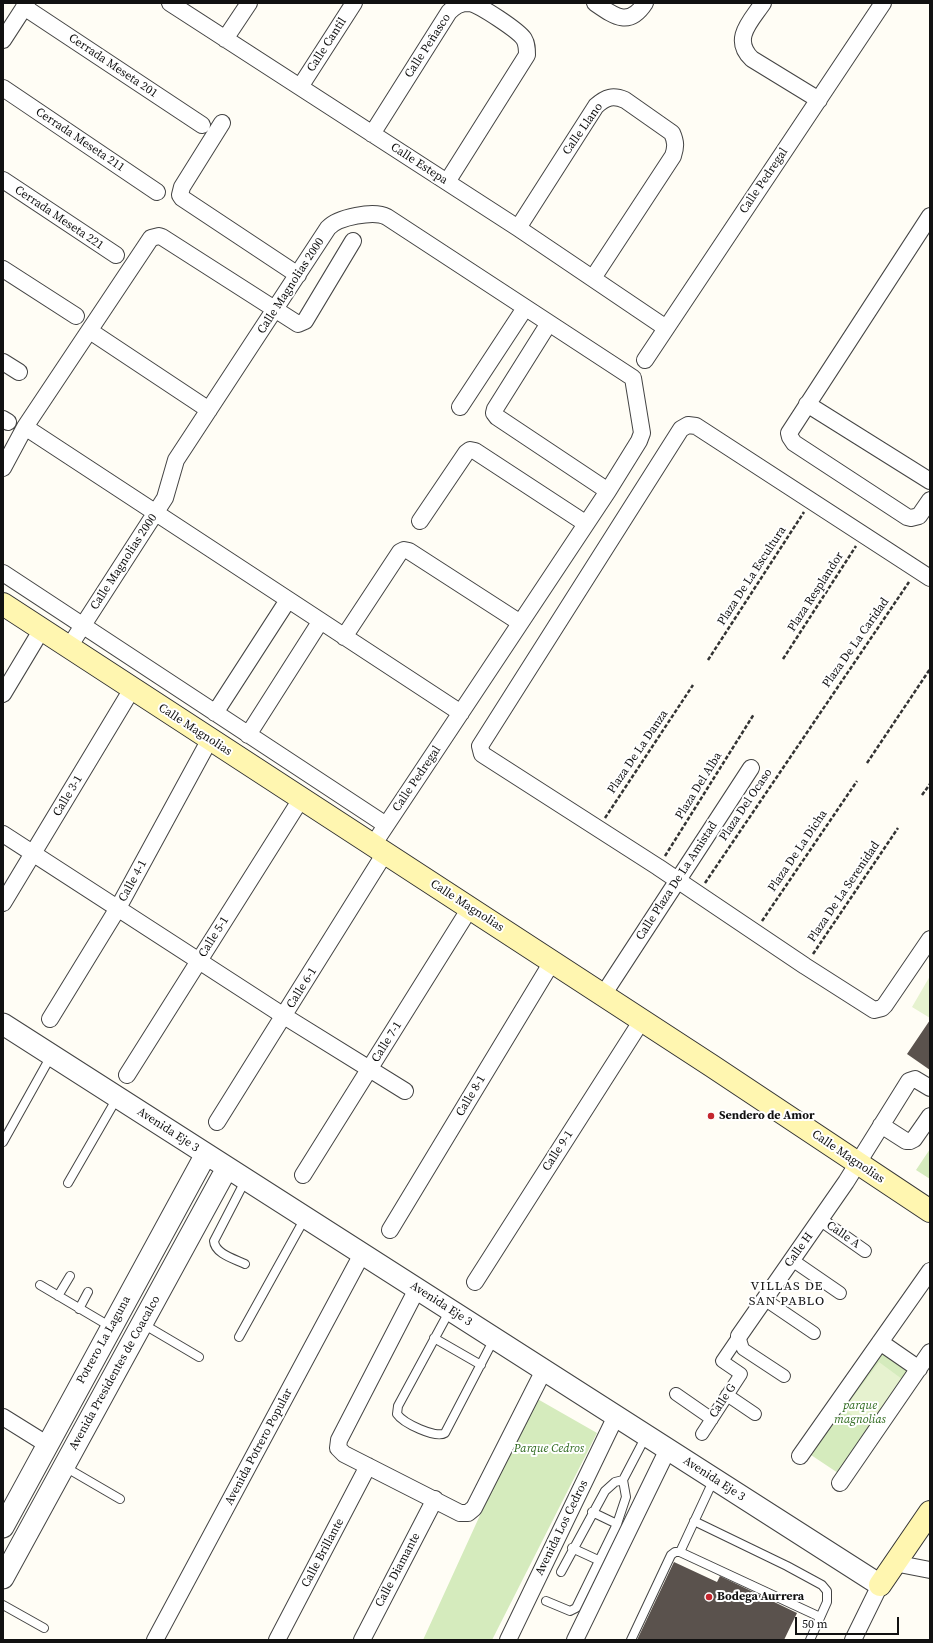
<!DOCTYPE html>
<html>
<head>
<meta charset="utf-8">
<style>
  body { margin:0 }
  #map { position:relative; width:933px; height:1643px; overflow:hidden; background:#fffdf5; font-family:"Source Serif 4",serif }
  canvas { display:block }
  .frame { position:absolute; inset:0; border:4px solid #111; pointer-events:none }
  .scale { position:absolute; left:795px; top:1617px; width:104px; height:18px; box-sizing:border-box; border:2px solid #111; border-top:0; padding-left:5px; font-size:12px; line-height:14px; white-space:nowrap; color:#111; -webkit-text-stroke:3px #fff; paint-order:stroke }
</style>
</head>
<body>
<div id="map">
<canvas width="933" height="1643"></canvas>
<div class="frame"></div>
<div class="scale">50 m</div>
</div>
<script>
const ctx = document.querySelector('canvas').getContext('2d');
ctx.lineJoin = 'round';
function fill(path, color) { ctx.fillStyle = color; ctx.fill(path, 'evenodd'); }
function strokePath(path, color, width, dash) { ctx.strokeStyle = color; ctx.lineWidth = width; ctx.lineCap = dash ? 'butt' : 'round'; ctx.setLineDash(dash || []); ctx.stroke(path); }
function write(font, color, halo, rows, align = 'center') {
  ctx.font = font + ' "Source Serif 4",serif'; ctx.lineWidth = 4; ctx.setLineDash([]); ctx.textBaseline = 'middle'; ctx.strokeStyle = halo; ctx.fillStyle = color; for (const [text, x, y, turn = 0] of rows) {
    ctx.save(); ctx.translate(x, y); ctx.rotate((+turn || 0) * Math.PI / 180); ctx.textAlign = isNaN(turn) ? turn : align; if (halo) ctx.strokeText(text, 0, 0); ctx.fillText(text, 0, 0); ctx.restore();
  }
}
fill(new Path2D(`
  M930 1149V1179L916 1170Z
  M882 1352 909 1371 838 1473 811 1455Z
  M534 1397 597 1433 492 1640H423Z`), '#d5ebbd');
fill(new Path2D(`
  M930 976V1018L912 1007Z
  M879 1362 902 1379 867 1426 844 1409Z`), '#e6f2cf');
fill(new Path2D(`
  M930 1020V1070L907 1054Z
  M674 1562 717 1582 720 1576 797 1613 784 1640H637Z`), '#5a524d');
const service = new Path2D(`
  M3 1142 51 1056
  M68 1183 117 1098
  M245 1264C235 1259 215 1254 214 1241L245 1181
  M40 1285 111 1327
  M58 1296 70 1276
  M79 1309 88 1292
  M450 1310 398 1406 397 1414C403 1423 436 1439 445 1433L494 1339
  M143 1324 199 1357
  M239 1337 305 1218
  M434 1338 481 1365
  M65 1467 120 1499
  M592 1512 617 1524
  M694 1521 787 1566 822 1585 827 1591V1602L810 1640
  M572 1548 598 1560
  M680 1552 714 1479
  M561 1572 605 1491 615 1482 623 1480
  M546 1601 570 1611 576 1608 617 1524 626 1497 623 1480 646 1436
  M3 1605 44 1628
  M631 1640 671 1555 675 1552H680L820 1617`);
const pedestrian = new Path2D(`
  M821 1220 865 1251
  M792 1260 840 1293
  M764 1299 814 1333
  M739 1336 743 1349 784 1376
  M676 1394 712 1419
  M727 1395 755 1414
  M702 1434 741 1374 722 1361 739 1336`);
const minor = new Path2D(`
  M170 3 518 228 666 328
  M595 3C614 16 629 28 645 3
  M763 3C751 21 731 39 752 59L819 100
  M24 7 202 125
  M225 39 249 3
  M3 40 27 3
  M300 87 354 3
  M3 88 157 192
  M222 123 182 187 180 195 182 198 298 275
  M372 134 449 12C455 6 460 3 469 3 479 4 519 31 524 39 527 44 527 49 527 55L447 182
  M3 180 116 255
  M930 216 789 433 790 437 794 443 907 517 911 518 919 516 930 500
  M518 228 596 106C606 97 613 95 625 100L672 133C676 142 676 147 673 156L593 278
  M3 269 76 316
  M549 323 495 409 494 413 497 417 608 491
  M90 331 209 410
  M645 360 883 3
  M3 362 19 372
  M807 404 930 481
  M460 407 525 308
  M3 419 8 422
  M25 427 461 713
  M3 468 25 427 151 238 159 236 162 237 298 324 305 321 353 241
  M420 521 466 453 470 450 475 451 585 523
  M3 573 386 825
  M930 578 696 426 688 425 681 429 480 746 482 754 485 756 658 867 805 966 874 1010 882 1008 885 1005 930 939
  M344 637 400 552 404 550 409 551 519 622
  M69 647 165 498 176 460 328 228C338 217 374 210 387 217L633 378 642 433 639 441 608 491 373 845
  M3 694 42 629
  M215 713 288 600
  M248 735 320 622
  M3 834 284 1016 405 1091
  M3 903 132 689
  M603 995 751 768
  M50 1019 118 908 210 739
  M127 1075 301 799
  M217 1122 385 853
  M881 1125 906 1141H910L914 1139 930 1116
  M303 1175 470 908
  M390 1230 552 962
  M475 1282 642 1020
  M417 1289 339 1440 338 1448 344 1454 460 1513H468L474 1508 544 1370
  M739 1336 846 1182 909 1081 915 1079 930 1088
  M880 1342 919 1369
  M3 1417 48 1445
  M800 1456 930 1271
  M840 1483 930 1352
  M894 1563 930 1570
  M155 1640 362 1254
  M277 1640 368 1466
  M362 1640 435 1499
  M508 1640 616 1416
  M575 1640 668 1449
  M853 1640 880 1585`);
const tertiary = new Path2D(`
  M3 1024 880 1585
  M3 1527 206 1154
  M3 1578 227 1168`);
const secondary = new Path2D(`
  M3 604 712 1066 930 1211
  M880 1585 930 1512`);
strokePath(service, '#444', 10);
strokePath(pedestrian, '#444', 14);
strokePath(minor, '#444', 18);
strokePath(tertiary, '#444', 23);
strokePath(secondary, '#333', 24);
strokePath(new Path2D(`
  M783 659 856 546
  M708 660 804 512
  M867 763 930 669
  M922 795 930 784
  M605 818 693 685
  M665 856 754 714
  M705 883 909 582
  M762 921 857 781
  M813 954 898 828`), '#333', 2.5, [4, 2]);
strokePath(service, '#fff', 8);
strokePath(pedestrian, '#fff', 12);
strokePath(minor, '#fff', 16);
strokePath(tertiary, '#fff', 21);
strokePath(secondary, '#fff6b0', 22);
for (const [x, y, r, color] of [
  [711,1116,4,"#c4262e"],
  [709,1597,4,"#c4262e"]
]) { const dot = new Path2D(); dot.arc(x, y, r, 0, 2 * Math.PI); ctx.fillStyle = color; ctx.fill(dot); strokePath(dot, '#fff', 1.5); }
write('12px', '#111', '#fff', [
  ["Calle Cantil",327,45,-57],
  ["Calle Peñasco",428,46,-57],
  ["Cerrada Meseta 201",113,66,34],
  ["Calle Llano",583,129,-55],
  ["Cerrada Meseta 211",80,140,34],
  ["Calle Estepa",419,164,33],
  ["Calle Pedregal",764,181,-56],
  ["Cerrada Meseta 221",59,218,34],
  ["Calle Magnolias 2000",291,286,-57],
  ["Calle Magnolias 2000",124,562,-57],
  ["Plaza De La Escultura",752,576,-57],
  ["Plaza Resplandor",816,592,-57],
  ["Plaza De La Caridad",856,643,-55],
  ["Calle Magnolias",195,730,33],
  ["Plaza De La Danza",638,752,-56],
  ["Calle Pedregal",417,779,-56],
  ["Plaza Del Alba",699,786,-58],
  ["Calle 3-1",68,796,-59],
  ["Plaza Del Ocaso",746,805,-56],
  ["Plaza De La Dicha",798,851,-56],
  ["Calle 4-1",133,881,-61],
  ["Calle Plaza De La Amistad",677,881,-57],
  ["Plaza De La Serenidad",844,892,-56],
  ["Calle Magnolias",467,906,33],
  ["Calle 5-1",214,937,-58],
  ["Calle 6-1",302,988,-58],
  ["Calle 7-1",387,1042,-58],
  ["Calle 8-1",471,1096,-59],
  ["Avenida Eje 3",168,1130,33],
  ["Calle 9-1",558,1151,-57],
  ["Calle Magnolias",848,1157,34],
  ["Calle A",843,1235,35],
  ["Calle H",799,1250,-54],
  ["Avenida Eje 3",441,1304,33],
  ["Potrero La Laguna",104,1340,-61],
  ["Avenida Presidentes de Coacalco",115,1373,-61],
  ["Calle G",723,1401,-57],
  ["Avenida Potrero Popular",259,1447,-62],
  ["Avenida Eje 3",714,1479,33],
  ["Avenida Los Cedros",562,1528,-64],
  ["Calle Brillante",323,1553,-62],
  ["Calle Diamante",398,1570,-62]
]);
write('bold 12px', '#111', '#fff', [
  ["Sendero de Amor",719,1116],
  ["Bodega Aurrera",717,1597]
], 'left');
write('italic 12px', '#2f6b1f', '#fff', [
  ["parque",860,1406],
  ["magnolias",860,1420],
  ["Parque Cedros",549,1449]
]);
ctx.letterSpacing = '1px';
write('13px', '#111', '#fff', [
  ["VILLAS DE",787,1287],
  ["SAN PABLO",787,1302]
]);
ctx.letterSpacing = '0px';
</script>
</body>
</html>
